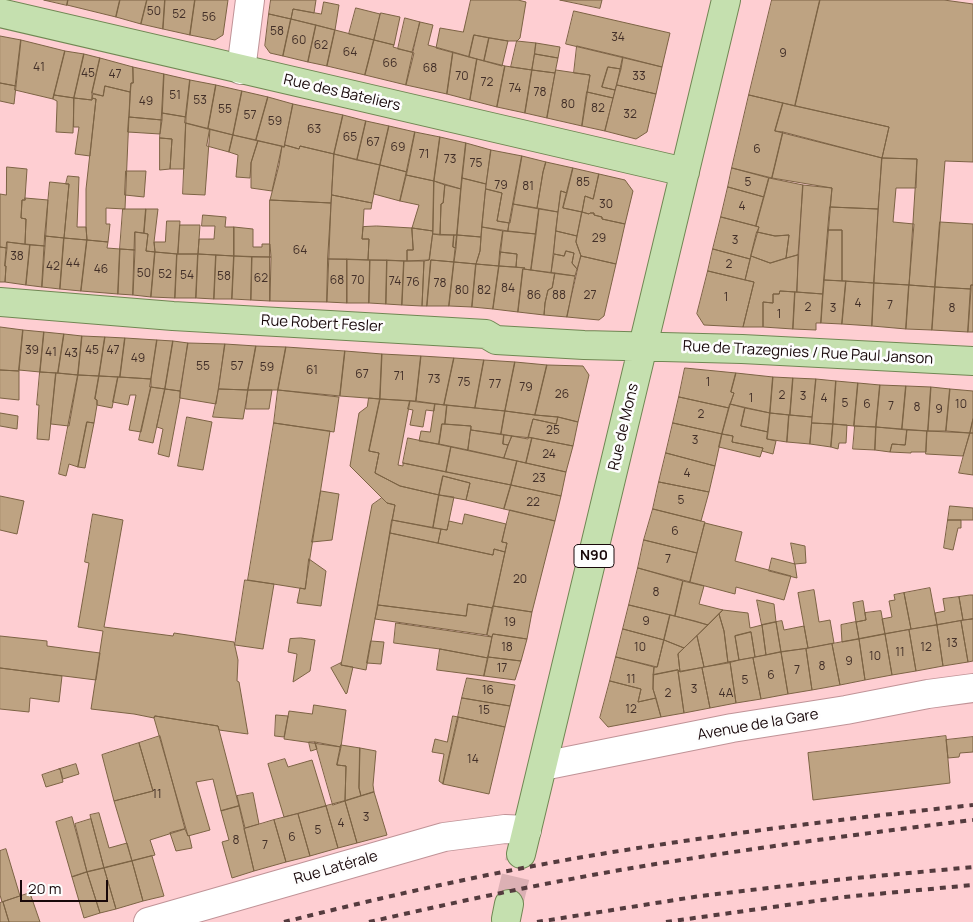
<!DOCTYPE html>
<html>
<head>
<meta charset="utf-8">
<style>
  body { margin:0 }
  #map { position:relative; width:973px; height:922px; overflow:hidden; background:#feced2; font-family:Manrope,sans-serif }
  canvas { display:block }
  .scale { position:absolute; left:20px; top:880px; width:88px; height:22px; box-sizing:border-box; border:2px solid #18080a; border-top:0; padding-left:6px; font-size:15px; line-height:18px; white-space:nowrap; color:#18080a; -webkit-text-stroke:4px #fdfdfd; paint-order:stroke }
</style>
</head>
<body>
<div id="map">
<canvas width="973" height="922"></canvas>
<div class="scale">20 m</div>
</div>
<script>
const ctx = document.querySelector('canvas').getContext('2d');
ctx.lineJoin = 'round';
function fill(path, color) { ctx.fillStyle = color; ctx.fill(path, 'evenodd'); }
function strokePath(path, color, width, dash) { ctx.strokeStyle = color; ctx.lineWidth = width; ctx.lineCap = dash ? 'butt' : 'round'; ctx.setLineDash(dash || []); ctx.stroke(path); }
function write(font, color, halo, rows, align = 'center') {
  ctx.font = font + ' Manrope,sans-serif'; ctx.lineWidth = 5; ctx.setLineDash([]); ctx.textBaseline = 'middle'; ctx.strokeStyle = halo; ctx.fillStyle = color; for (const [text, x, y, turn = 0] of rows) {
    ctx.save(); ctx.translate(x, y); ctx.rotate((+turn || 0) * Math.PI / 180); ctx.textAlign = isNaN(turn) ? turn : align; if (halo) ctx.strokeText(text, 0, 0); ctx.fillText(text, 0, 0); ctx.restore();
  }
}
const building = new Path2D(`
  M44 0H68L67 5Z
  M68 0H120L116 17 67 5Z
  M120 0H147L141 24 116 17Z
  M147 0H165L163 29 141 24Z
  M165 0H195L190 35 163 29Z
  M195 0H228L223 35 215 40 190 35Z
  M271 0H316L314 13 293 9 291 19 269 14Z
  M471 0H518L526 2 520 38 517 41H508L474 35 469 57 436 48 440 28 463 32Z
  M560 0H602L600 8Z
  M772 0H820L795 106 749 95Z
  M820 0H944L973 4V162L945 161 935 287 909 285 917 159 882 158 889 127 795 106Z
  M324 2 339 5 335 30 291 19 293 9 321 14Z
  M356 8 380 14 374 40 349 34Z
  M574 11 670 33 662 67 566 44Z
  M381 13 400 17 394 45 374 40Z
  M269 14 291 19 283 56 270 53 265 46Z
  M405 18 420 22 412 52 398 49Z
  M291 19 316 25 308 62 283 56Z
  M420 22 433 25 428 45 453 52 447 94 406 85Z
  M316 25 335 30 327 66 308 62Z
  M335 30 374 40 365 75 327 66Z
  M474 35 489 38 484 61 469 57Z
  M0 36 21 40 16 86 0 83Z
  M489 38 508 41 502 66 484 61Z
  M21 40 65 51 53 99 15 90Z
  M374 40 394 45 393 47 414 53 406 85 365 75Z
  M517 41 536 43 532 70 511 67Z
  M536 43 560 47 558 58 535 54Z
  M577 46 623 57 621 69 608 67 602 87 615 90 613 98 587 92 590 75 574 73Z
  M65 51 84 54 74 98 54 95Z
  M453 52 477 59 470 100 447 94Z
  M84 54 100 58 92 93V100L74 98Z
  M535 54 558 58 555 73 532 70Z
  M623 57 662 67 656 94 617 85Z
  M100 58 133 67V83H131L130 92 105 86 103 96 92 93Z
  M477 59 505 66 497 107 470 100Z
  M505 66 532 70 525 113 497 107Z
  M133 67 164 74 162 120 129 117 131 83H133Z
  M608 67 621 69 615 90 602 87Z
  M532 70 555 73 547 118 525 113Z
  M556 70 590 75 582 126 547 118Z
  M164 74 190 80 186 117 162 113Z
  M190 80 216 85 208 129 185 123Z
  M0 83 16 86 14 104 0 101Z
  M216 85 242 91 233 135 208 129Z
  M617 85 656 94 647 132 636 139 605 131Z
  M105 86 130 92 125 209 106 208V224H110L108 242 87 240 86 227V189L96 99 92 98 93 94 103 96Z
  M242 91 268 97 256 140 233 135Z
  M587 92 613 98 605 131 582 126Z
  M54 95 74 98 73 133 56 132 57 106V101L53 99Z
  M749 95 783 103 775 131 783 132 772 178 732 168Z
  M268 97 293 104 284 147 256 140Z
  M74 98 92 100V98L96 99 90 156 75 154 79 127H74Z
  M783 103 889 127 882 158 775 131Z
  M293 104 343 115 334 154 300 146 299 149 285 145Z
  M162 113 186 117 184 169H170L172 139 160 138Z
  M343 115 366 121 357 160 334 154Z
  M129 117 162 120 160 134 128 132Z
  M366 121 389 126 380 165 357 160Z
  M186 123 210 129 205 195 183 194Z
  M389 126 415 132 407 172 380 165Z
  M210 129 233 135 229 152 207 146Z
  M415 132 440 137 434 181 406 175Z
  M783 132 882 158 878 209 830 207 832 188 772 178Z
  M233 135 258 141 251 163 250 178 236 177 238 155 229 152Z
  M440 137 466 143 461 189 434 181Z
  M160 138 172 139 170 169 160 170Z
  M258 141 282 146 272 191 251 188V163Z
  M466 143 491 150 486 184 462 178Z
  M285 145 299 149 300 146 334 154 331 203 270 200 279 165 282 146 284 147Z
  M491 150 522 156 510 223 497 221 502 193 486 189Z
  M334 154 380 165 372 203 332 195Z
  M522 156 546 162 543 172 537 208 513 204Z
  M882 158 917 159 916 188H896L893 222 914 224 909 285 874 283Z
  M546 162 573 168 567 193 561 191 558 212 537 208 543 172Z
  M380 165 407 172 400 201 374 194Z
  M7 167 27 169 25 198V200H22L21 218 26 219 25 244 7 242V248L0 247V194L6 195Z
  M573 168 599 174 593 199 585 196 582 212 563 208Z
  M732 168 769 178 764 197 728 187Z
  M126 171H146L144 197 125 195Z
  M599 174 625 180 633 191 625 224 602 219V217L594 215V213H590L589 214 582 212 585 196 593 199Z
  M406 175 434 181 433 231 412 228 419 205 400 201Z
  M68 176 79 177 77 227H86L87 240 64 238 69 184H66Z
  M462 178 486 184 481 237 457 235Z
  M769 178 803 185 798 255 786 258 789 235 775 236 757 232 759 227 756 226Z
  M434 181 445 185 443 203 441 204 440 235 433 234Z
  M50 182 69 184 64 238 45 236Z
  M445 185 461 189 457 235H440L441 204 443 203Z
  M803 185 832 188 823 294 797 292Z
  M728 187 764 197 756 226 721 217Z
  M486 189 502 193 497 221 509 223 508 231 482 227Z
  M561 191 567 193 563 208 582 212 577 236 556 231Z
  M332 195 372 203 371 209H364L363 227 362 239H369L368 260 328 259Z
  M25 198 48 200 45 246 25 244 26 219 21 218 22 200H25Z
  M270 200 331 203 327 302 270 301Z
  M513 204 539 209 536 234 508 231Z
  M830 207 878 209 874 283 842 281V230H828Z
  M123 209H146L144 233 135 232V250L120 249Z
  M146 209H158L154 242 155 252 146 251 148 234 144 233Z
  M539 209 558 212 551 273 531 270Z
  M582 212 589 214 590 213H594V215L602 217V219L625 224 616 264 581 256 576 242Z
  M203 215 226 217 225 227H234V256L198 254 199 239H214L215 226H202Z
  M721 217 759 227 750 259 713 249Z
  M167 221H180L178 254 155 252 154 242H165Z
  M940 222 973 224V285H971V289L935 287Z
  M180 225H200L198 254H178Z
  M377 226 412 228 413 250H407V261L368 260 369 239H362L363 227Z
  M234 227 253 229V247H262V244H270L271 257 234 256Z
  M482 227 503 231 499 266 476 264 480 251Z
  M412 228 433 231 429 260 407 261V250H413Z
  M828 230H842V281L824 280Z
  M503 231 536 234 531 270 524 269 525 268 516 267 517 254 500 252Z
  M556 231 577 236 576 242 581 256 577 269 572 263 574 253 566 251 564 256 554 254Z
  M135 232 148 234 146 251 155 252 151 297 133 295Z
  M757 232 775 236 789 235 786 258 770 263 751 256Z
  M433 234 454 235 453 247 456 248 454 262 431 260 427 306H422L424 261 429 260Z
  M454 235H457L456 248 453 247Z
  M457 235 481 237 480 251 476 264 454 262Z
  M45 236 64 238 60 289 42 287Z
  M64 238 87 240 81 291 60 289Z
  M87 240 108 242 107 248 120 249 118 294 81 291Z
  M7 242 30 245 26 285 5 282 6 266H5Z
  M30 245 45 246 42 287 26 285Z
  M0 247 7 248 5 266H6L5 282H0Z
  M120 249 135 250 133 295 118 294Z
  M713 249 750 259 745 280 708 271Z
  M566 251 574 253 572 263 577 269 575 276 551 273 554 254 564 256Z
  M155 252 177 254 175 298 151 297Z
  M500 252 517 254 516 267 499 266Z
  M177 254H198L196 298H175Z
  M198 254 216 255 214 299 196 298Z
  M216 255 234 256 232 299H214Z
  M798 255 797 292 780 291 779 294H773V303L763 302V327H743L754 282 745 280 751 256 770 263Z
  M234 256 252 257 251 300 232 299Z
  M581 256 616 264 604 316 599 320 567 317Z
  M252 257H271L270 301 251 300Z
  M328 259H347V303L327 302Z
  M347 259 370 260 369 303H347Z
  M370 260H387L386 304 369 303Z
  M387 260 404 261 402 305 386 304Z
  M431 260 454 262 449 306H427Z
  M404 261H424L422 306 402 305Z
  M454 262 476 264 472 307 449 306Z
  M476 264 499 266 493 309 472 307Z
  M499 266 525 268 523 269 518 312 493 309Z
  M523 269 555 273 552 288 548 290 545 303 544 315 518 312Z
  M708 271 754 282 743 327 704 325 697 314Z
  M555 273 575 276 567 317 544 315 545 303 548 290 552 288Z
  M824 280 846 281 842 324 821 323Z
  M846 281 874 283 872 326 842 324Z
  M874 283 909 285 906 329 872 326Z
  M909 285 935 287 932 330 906 329Z
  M971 285H973V332H968Z
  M935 287 971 289 968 332 932 330Z
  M780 291 795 292 793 329 763 327V302L773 303V294H779Z
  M795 292 823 294 821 323H816V330L793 329Z
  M0 327 23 330 19 371 0 370Z
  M23 330 44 332 40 372 19 370Z
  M44 332 64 334 58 373 40 372Z
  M64 334 82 336 78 375 58 373Z
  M82 336 105 337 99 376 78 375Z
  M105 337 125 338 120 377 99 376Z
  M125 338 157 340 151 379 120 377Z
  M157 340 173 341 165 389 150 387Z
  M173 341 188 343 180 391 165 389Z
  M188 343 225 344 216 404 180 398Z
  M225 344 256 346 248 390 219 389Z
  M256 346 286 347 278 390H248Z
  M286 347 345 351 340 396 278 390Z
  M345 351 382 354 380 399 340 396Z
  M382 354 421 356 416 401 380 399Z
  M421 356 454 358 444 405 416 401Z
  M454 358 484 360 475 408 444 405Z
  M484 360 515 362 505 411 475 408Z
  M515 362 547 365 535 415 505 411Z
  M547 365 583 366 589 375 578 422 558 417 535 415Z
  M685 368 736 373 731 392 734 393 729 408 679 397Z
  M0 370 19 371V400L0 398Z
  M40 372 56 373 49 440 37 439 39 405H37Z
  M56 373 78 375 69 426 51 424Z
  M736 373 773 377 770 413 730 404 734 393 731 392Z
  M78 375 99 376 95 399 97 400V405L94 423 87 422 78 467 69 464 66 476 59 474Z
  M99 376 118 377 112 408 97 405V400L95 399Z
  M118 377 151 379V387L141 432 129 430 136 395H130L128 405 113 402Z
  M773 377 793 378 790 415 770 413Z
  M793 378 816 379 812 417 790 415Z
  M816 379 836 381 833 424 812 423Z
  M836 381 858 383 854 426 833 424Z
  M858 383 880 385 876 427 854 426Z
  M880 385 906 386 902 429 876 427Z
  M906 386 931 387 928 431 902 429Z
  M151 387 165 389 153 443 139 440Z
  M931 387 950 389 946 431H928Z
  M165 389 180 391V398L169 457 158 454 163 429 157 427Z
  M219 389 248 390 243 419 213 417Z
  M950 389 973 391V419L970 433 946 431Z
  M248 390H272L269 409H246Z
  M278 390 339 397 334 432 274 423Z
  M679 397 729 408 722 434 673 423Z
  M369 398 380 399 369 451 379 453 375 473 400 486 439 495 433 528 392 520 395 505 387 503 350 466 359 413 367 407Z
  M380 399 410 401 398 465 403 466V463L511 485 504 509 466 500 470 483 443 476 439 495 400 486 375 473 379 453 369 451Z
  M410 401 435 404 434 411 426 410 423 427 410 425 413 410 408 409Z
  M435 404 447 405 445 424H442L439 444 419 441 421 431 430 432Z
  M730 404 745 408 741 426 768 432 767 439 776 441 773 454 762 451 763 448 732 442 733 436 722 434Z
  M447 405 505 411 501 434 471 430V426L445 424Z
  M745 408 770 413 768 432 741 426Z
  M505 411 535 415 558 417 556 424 533 419 528 439 501 434Z
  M0 413 18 416 17 429 0 426Z
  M770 413 789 415 787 442 767 439Z
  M789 415 812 417 810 444 787 442Z
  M187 417 212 422 203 470 178 466Z
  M558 417 578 422 573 446 528 437 533 419 556 424Z
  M973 419V433H970Z
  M87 422 94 423 85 468 78 467Z
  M274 423 330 431 305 589 248 580Z
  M673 423 722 434 715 466 666 453Z
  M812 423 833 424 831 447 810 444Z
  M442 424 471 426 468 450 439 444Z
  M833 424 847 425 846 443H839L838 449 831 447Z
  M855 426 876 427 875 450 853 449Z
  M876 427 907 430 905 445 892 444 890 452 875 450Z
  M471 430 504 435 503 444 508 445 504 458 468 450Z
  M907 430 927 431 926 452H911V453L890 452 892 444 905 445Z
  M927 431 970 433 963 456 926 454Z
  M970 433H973V475L959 473Z
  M722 434 733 436 732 442 763 448 760 457 719 447Z
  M504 435 512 436 508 445 503 444Z
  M512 436 532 438 526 463 504 458Z
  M408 438 451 447 446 472 403 463Z
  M532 438 573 446 566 472 526 463Z
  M451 447 517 461 511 485 446 472Z
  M666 453 715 466 709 492 659 482Z
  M517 461 566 472 561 496 511 485Z
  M443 476 470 483 466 500 439 495Z
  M659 482 709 492 701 521 653 509Z
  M511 485 561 496 555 521 504 509Z
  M321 491 339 494 332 540 312 542Z
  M439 495 454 497 447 530 433 528Z
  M0 496 24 501 17 534 0 530Z
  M382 498 387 503 395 505 366 670 341 665 372 505Z
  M950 506 973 508V520H948Z
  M653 509 705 522 697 553 644 540Z
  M510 510 555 521 532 612 493 606 507 543 502 542Z
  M93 514 123 520 104 627 173 636 174 633 234 642 238 660 237 681 239 682 248 734 219 730 218 726 155 716 154 718 134 714 91 709 103 631 78 627 89 563 85 562Z
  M465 514 506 524 502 542 507 543 505 552 494 549 493 555 438 543 441 529 447 530 449 521 462 524Z
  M392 520 441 529 438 543 390 533Z
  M948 520H961V528H958L953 550 944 548Z
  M705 523 742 532 735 561 791 576 784 600 736 587 735 594 690 582Z
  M390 533 493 555 494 549 505 552 493 608 468 604 466 616 378 605Z
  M644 540 697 553 690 582 638 568Z
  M791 543 805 546 806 563 795 564Z
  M772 558 795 564 797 578 769 571Z
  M309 559 326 571 321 606 297 603 300 588 305 589Z
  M638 568 683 581 675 616 629 605Z
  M245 580 274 584 263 649 235 645Z
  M683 581 704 586 699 604 723 610 708 625 675 616Z
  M930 588 937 625 911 629 904 593Z
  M814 590 819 622 830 620 834 643 808 648 798 593Z
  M904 593 911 629 885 634 882 619 892 617 889 601 895 600 894 595Z
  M970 595H973V619L963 620 959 597Z
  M959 597 963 620 937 625 935 613 945 611 943 599Z
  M757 600 774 604 776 622 762 625Z
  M863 601 866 620 856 622 853 603Z
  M468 604 493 608 487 635 375 619 378 605 466 616Z
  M629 605 670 615 664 640 623 629Z
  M493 606 532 612 527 639 493 634 492 637 487 635Z
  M723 610 748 613 750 628 762 625 766 655 755 657 751 632 735 636 739 660 728 663 724 631 719 614Z
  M881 611 885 634 859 639 856 622 866 620 865 613Z
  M719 614 724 631 728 663 704 667 697 636Z
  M670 615 695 621 708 625 684 648 664 640Z
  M973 619V661L968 662 961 621Z
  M782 621 784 630 804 626 808 648 781 652 776 622Z
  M961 621 968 662 943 666 937 625Z
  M776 622 781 652 766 655 762 625Z
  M856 622 859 639 842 642 841 625Z
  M396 623 492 637 488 658 440 649 394 643Z
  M937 625 943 666 916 671 909 630Z
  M623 629 664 640 657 667 616 657Z
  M909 630 916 671 892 675 885 634Z
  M751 632 755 657 739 660 735 636Z
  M493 634 527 639 521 661 488 657Z
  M885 634 892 675 865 680 859 639Z
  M0 636 47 641V646L100 653 96 680 0 668Z
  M697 636 704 667 680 672 678 654Z
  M301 638 315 640 310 671 293 682 297 654 288 652 290 639Z
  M859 639 865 680 840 685 832 644Z
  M664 640 684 648 678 654 680 672 678 670 653 675 654 667H657Z
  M371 641 384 642 381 664 367 663Z
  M832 644 840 685 812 690 806 649Z
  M440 649 488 658 484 676 437 670Z
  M806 649 812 690 788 694 781 652Z
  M781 652 788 694 761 699 753 658Z
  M488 657 521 661 515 680 484 676Z
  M616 657 654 667 653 689 656 698 638 702 641 689 610 681Z
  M753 658 761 699 736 703 730 662Z
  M730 662 736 703 710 708 702 668Z
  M341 663V665L353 667 347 693 346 694 331 668Z
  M0 668 62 676 59 702 30 698 29 712 0 709Z
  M702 668 710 708 684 713 678 672Z
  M678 670 684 713 661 717 653 689V675Z
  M467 678 515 685 510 706 462 698Z
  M610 681 641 689 638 702 656 698 661 717 608 727 600 718Z
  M462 698 510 706 505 727 458 717Z
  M314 705 346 710 341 747 284 739 289 711 312 714Z
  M276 715 288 716 284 737 275 736Z
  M155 716 218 726 239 806 221 811 213 779 196 782 210 830 188 836 154 718Z
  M453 716 458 717V719L443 784 439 781 444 754 432 752 435 739 447 742Z
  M458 717 505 727 489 794 443 784Z
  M160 736 185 829 150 840 155 855 132 861 114 801 153 791 139 743Z
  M946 736 950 783 813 800 808 753Z
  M973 737V752L960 753 959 757 948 758 946 740Z
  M309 742H315L317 749 311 751Z
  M315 742 341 747 337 765 346 766 345 801 333 805Z
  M139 743 153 791 114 801 102 755Z
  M341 745 360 748 359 788 361 796 345 801 346 766 337 765Z
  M360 748 376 751 373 785 374 792 361 796 359 788Z
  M285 759 288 767 312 760 326 806 284 817 268 764Z
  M76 764 79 774 63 779 60 769H59Z
  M60 769 63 782 46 787 42 775Z
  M374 792 387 835 357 843 345 801Z
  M253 793 259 824 245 828 237 796Z
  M345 801 357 843 338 848 326 806Z
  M239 806 254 871 232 878 222 842 229 840 221 811Z
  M326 806 338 848 310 856 298 814Z
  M99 813 109 848 127 843 132 861 104 868 90 815Z
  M298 814 310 856 286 862 274 820Z
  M72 817 87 872 72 877 56 822Z
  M91 819 104 868 87 872 75 824Z
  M274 820 286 862 254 871 244 829Z
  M185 829 188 836 189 835 192 848 176 851 170 833Z
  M6 849 20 896 2 902 0 895V851Z
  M152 856 164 896 143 901 132 861Z
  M132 861 143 901 116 909 104 868Z
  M104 868 116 909 100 913 87 872Z
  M87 872 100 913 84 918 72 877Z
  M30 893 40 922H9L3 902Z
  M3 902 9 922H0V903Z`);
fill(building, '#bea382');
strokePath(building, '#7c6344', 1);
strokePath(new Path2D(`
  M509 904 521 854`), '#dcb0b4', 28, [28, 14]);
const minor = new Path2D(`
  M241 70 250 0
  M543 766 732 728 846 710 928 694 973 688
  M148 922 444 837 505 829 527 830`);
const major = new Path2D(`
  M0 13 685 172
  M0 302 173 316 486 334 496 340 584 345 742 349 973 361
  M521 854 726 0
  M506 919 509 904`);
strokePath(minor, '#c09397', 30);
strokePath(major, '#708753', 30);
strokePath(minor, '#fff', 28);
strokePath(major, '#c5e0af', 28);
strokePath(new Path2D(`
  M284 922C399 893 515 867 632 849 745 831 859 817 973 805
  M369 922C456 902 544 883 632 868 745 849 859 834 973 820
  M537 922 700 896 845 879 973 867
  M666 922 844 897 973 885`), '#543b3e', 4, [6, 6]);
write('12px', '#422f28', null, [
  ["50",154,12],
  ["52",179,15],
  ["56",209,18],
  ["58",277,32],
  ["34",618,38],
  ["60",299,41],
  ["62",321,46],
  ["64",350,53],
  ["9",783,54],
  ["66",390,64],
  ["41",39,68],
  ["68",430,69],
  ["45",88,74],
  ["47",115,75],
  ["70",462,77],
  ["33",639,77],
  ["72",487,83],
  ["74",515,89],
  ["78",540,93],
  ["51",175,96],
  ["53",200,101],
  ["49",146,102],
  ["80",568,105],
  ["82",598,109],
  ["55",225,110],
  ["32",630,115],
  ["57",250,116],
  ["59",275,122],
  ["63",314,130],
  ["65",350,138],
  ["67",373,143],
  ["69",398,148],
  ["6",757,150],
  ["71",424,155],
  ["73",450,160],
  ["75",476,164],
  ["85",583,183],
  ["5",748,183],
  ["79",501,186],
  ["81",528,187],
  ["30",606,205],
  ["4",742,207],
  ["29",599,239],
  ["3",735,241],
  ["64",300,251],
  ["38",17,257],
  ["44",73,264],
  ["2",729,265],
  ["42",53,267],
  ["46",101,270],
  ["50",144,274],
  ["52",165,275],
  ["54",187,276],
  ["58",224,277],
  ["62",261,279],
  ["68",337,281],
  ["70",358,281],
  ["74",395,282],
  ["76",413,283],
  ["78",440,284],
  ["84",508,289],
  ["80",462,291],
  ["82",484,291],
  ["86",534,296],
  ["88",559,296],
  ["27",590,296],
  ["1",726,298],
  ["4",858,304],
  ["7",890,306],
  ["2",808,308],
  ["3",833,309],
  ["8",952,309],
  ["1",779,315],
  ["39",32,351],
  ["45",92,351],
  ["47",113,351],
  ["41",51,353],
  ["43",71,354],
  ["49",138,359],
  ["55",203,367],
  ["57",237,367],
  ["59",267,368],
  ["61",312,371],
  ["67",362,375],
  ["71",399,377],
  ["73",434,380],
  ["75",464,383],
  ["1",708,383],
  ["77",495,385],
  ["79",526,388],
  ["26",562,395],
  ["2",782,396],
  ["3",803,397],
  ["1",751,399],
  ["4",824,399],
  ["5",845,404],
  ["6",867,405],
  ["10",961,405],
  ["7",891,407],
  ["8",917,408],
  ["9",939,410],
  ["2",701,415],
  ["25",553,431],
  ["3",695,441],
  ["24",549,455],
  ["4",687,474],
  ["23",539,479],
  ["5",681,501],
  ["22",533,503],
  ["6",675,532],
  ["7",668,560],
  ["20",520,580],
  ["8",656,593],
  ["9",646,622],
  ["19",510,623],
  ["13",952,644],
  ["18",507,648],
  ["10",640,648],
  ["12",926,648],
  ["11",900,653],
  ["10",875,657],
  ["9",849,662],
  ["8",822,667],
  ["17",502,669],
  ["7",797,671],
  ["6",771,676],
  ["11",631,680],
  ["5",745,681],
  ["3",694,690],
  ["16",488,691],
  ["2",668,694],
  ["4A",726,694],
  ["12",631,710],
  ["15",484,711],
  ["14",473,760],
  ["11",157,795],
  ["3",366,818],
  ["4",341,824],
  ["5",318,831],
  ["6",292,838],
  ["8",236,841],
  ["7",265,846]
]);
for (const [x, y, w] of [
  [594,556,40]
]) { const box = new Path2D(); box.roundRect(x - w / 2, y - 11.5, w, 23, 4); ctx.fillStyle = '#fdfdfd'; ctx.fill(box); strokePath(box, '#18080a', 1); }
write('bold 14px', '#18080a', null, [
  ["N90",594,556]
]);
write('15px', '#18080a', '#fdfdfd', [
  ["Rue des Bateliers",342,93,13],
  ["Rue Robert Fesler",322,324,3],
  ["Rue de Trazegnies / Rue Paul Janson",808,353,3],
  ["Rue de Mons",624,427,-77],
  ["Avenue de la Gare",758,725,-10],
  ["Rue Latérale",336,868,-16]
]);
</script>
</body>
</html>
